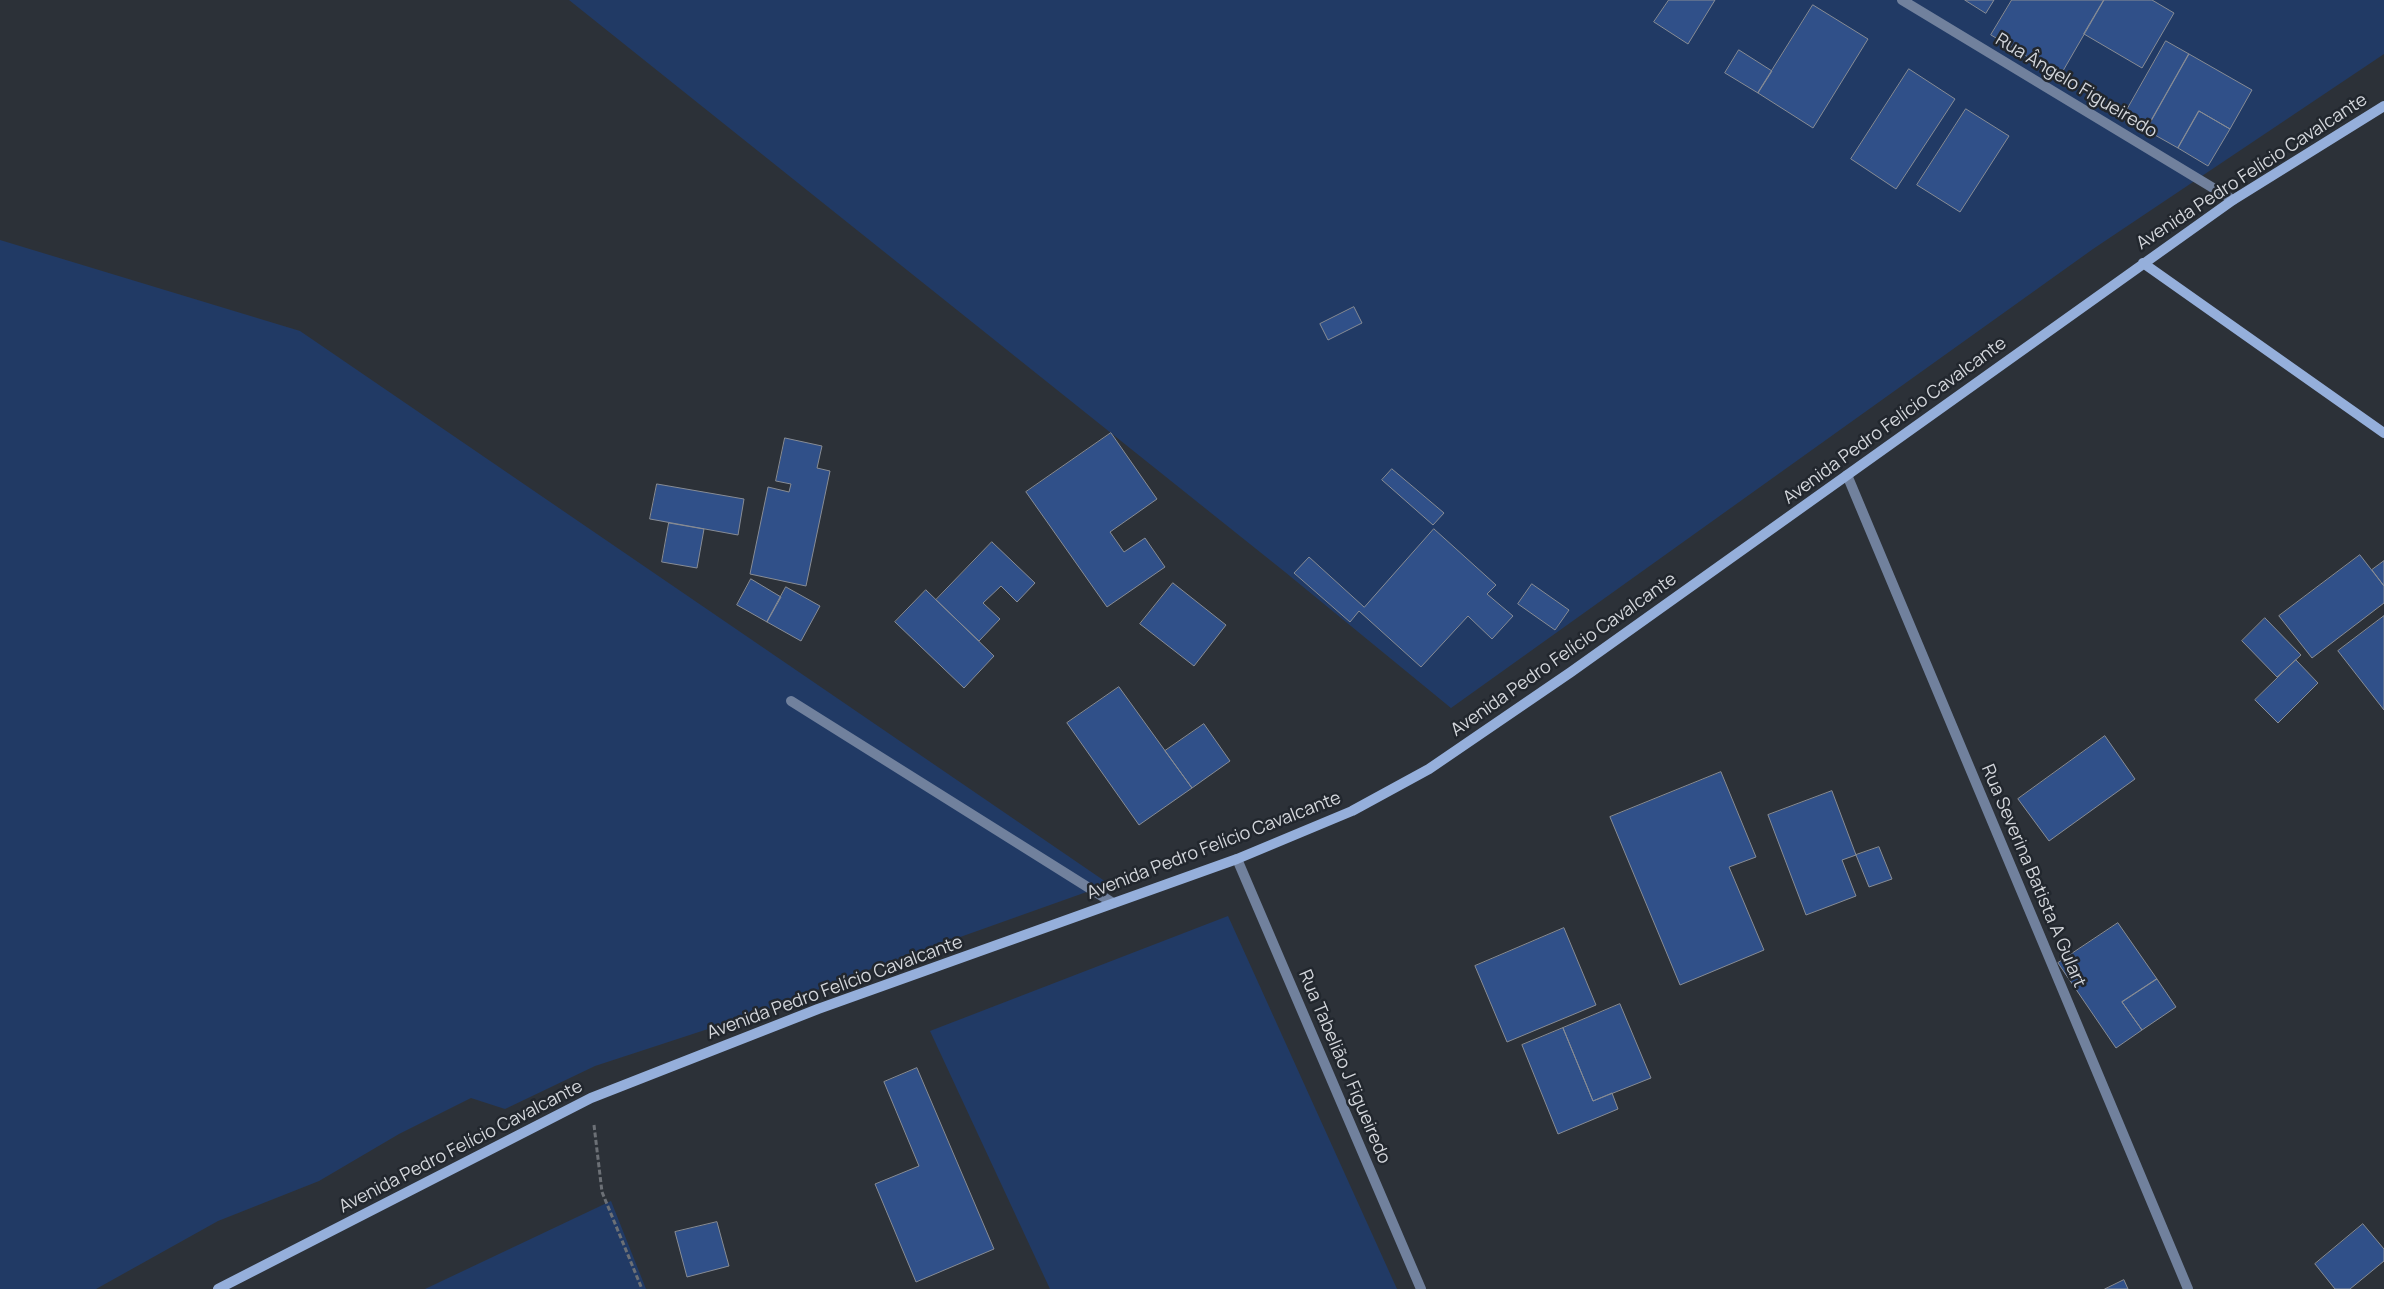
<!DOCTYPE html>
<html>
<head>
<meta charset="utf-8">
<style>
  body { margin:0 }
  canvas { display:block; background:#2c3138 }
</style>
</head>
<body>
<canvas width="2384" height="1289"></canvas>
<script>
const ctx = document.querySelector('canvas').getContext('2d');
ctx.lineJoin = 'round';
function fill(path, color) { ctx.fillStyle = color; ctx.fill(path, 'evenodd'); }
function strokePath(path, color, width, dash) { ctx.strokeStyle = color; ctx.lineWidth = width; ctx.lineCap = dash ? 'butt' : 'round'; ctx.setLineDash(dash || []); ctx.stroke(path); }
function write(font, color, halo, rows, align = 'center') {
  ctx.font = font + ' Manrope,sans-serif'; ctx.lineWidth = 5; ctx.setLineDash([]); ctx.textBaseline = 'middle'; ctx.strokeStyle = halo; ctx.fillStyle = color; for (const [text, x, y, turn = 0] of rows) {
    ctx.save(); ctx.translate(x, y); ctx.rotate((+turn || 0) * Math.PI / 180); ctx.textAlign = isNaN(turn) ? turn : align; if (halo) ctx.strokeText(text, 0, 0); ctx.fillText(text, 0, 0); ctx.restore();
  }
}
fill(new Path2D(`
  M569 0H2384V54L2093 249 1451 708 1285 572Z
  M0 240 300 331 1109 884 876 967 763 1011 595 1066 505 1109 471 1098 399 1134 319 1181 218 1221 96 1289H0Z
  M1228 916 1397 1289H1050L930 1031Z
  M611 1201 646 1289H425Z`), '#213a65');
const building = new Path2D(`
  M1669 0H1715L1688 44 1654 22Z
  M1965 0H1994L1986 13Z
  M2012 0H2104L2060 76 1991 35Z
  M2104 0H2152L2174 13 2142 68 2084 34Z
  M1813 5 1868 39 1813 128 1758 93Z
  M2166 41 2189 54 2146 130 2123 117Z
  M1739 50 1772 71 1758 93 1725 73Z
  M2189 54 2252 90 2230 129 2199 111 2178 148 2146 130Z
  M1909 69 1955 99 1896 189 1851 159Z
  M1966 109 2009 136 1960 212 1917 185Z
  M2199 111 2230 129 2208 166 2178 148Z
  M1354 307 1362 323 1328 340 1320 324Z
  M1111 433 1157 499 1110 532 1124 552 1145 538 1165 567 1107 607 1026 492Z
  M785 438 822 446 817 468 830 471 806 586 750 574 768 487 789 492 791 484 776 481Z
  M1392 469 1444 513 1433 525 1382 480Z
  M657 484 744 499 738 535 650 519Z
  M669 523 704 529 697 568 662 562Z
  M1434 529 1496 585 1487 594 1513 616 1492 639 1468 616 1421 667 1359 611 1350 622 1294 573 1309 557 1364 607Z
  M992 542 1035 583 1017 602 1001 586 983 603 1000 619 979 641 936 600Z
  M2360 555 2384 586V603L2312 658 2279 616Z
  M2384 561V586L2372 570Z
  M751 579 781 597 767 622 737 605Z
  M1173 583 1226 625 1194 666 1140 624Z
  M1532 584 1569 610 1555 630 1518 604Z
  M786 587 820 606 801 641 767 622Z
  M926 590 994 656 964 688 895 622Z
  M2384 616V710L2338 651Z
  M2265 618 2301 655 2277 677 2242 641Z
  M2296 660 2318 683 2278 723 2255 700Z
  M1119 687 1192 788 1139 825 1067 723Z
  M1204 724 1230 761 1192 788 1165 751Z
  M2105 736 2135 779 2049 841 2018 799Z
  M1721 772 1756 857 1729 867 1764 950 1680 985 1610 817Z
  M1832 791 1856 855 1842 860 1856 896 1806 915 1768 815Z
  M1879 847 1892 879 1869 887 1856 855Z
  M2118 923 2157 979 2122 1002 2142 1030 2116 1048 2058 963Z
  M1564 928 1596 1005 1507 1042 1475 966Z
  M2157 979 2176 1007 2142 1030 2122 1002Z
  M1620 1004 1651 1078 1593 1101 1563 1028Z
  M1563 1028 1593 1101 1612 1093 1618 1109 1558 1134 1522 1045Z
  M917 1068 994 1249 916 1282 875 1184 919 1166 884 1082Z
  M717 1222 729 1266 687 1277 675 1232Z
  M2363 1224 2384 1249V1261L2350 1289H2335L2315 1264Z
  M2124 1280 2128 1289H2105Z`);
fill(building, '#305089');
strokePath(building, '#878c95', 1);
strokePath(new Path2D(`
  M594 1125 602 1192 642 1289`), '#6c7076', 3, [5, 2.5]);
strokePath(new Path2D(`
  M791 701 1113 903`), '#71819d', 10);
strokePath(new Path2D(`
  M1902 0 2233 200
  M1847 475 2188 1289
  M1237 859 1421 1289`), '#71819d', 10);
strokePath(new Path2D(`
  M2143 263 2384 433
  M218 1289 591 1098 818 1009 1237 859 1352 811 1429 769 1571 672 2233 200 2384 106`), '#95afdb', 10);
write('18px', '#d3d6db', '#22272e', [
  ["Rua Ângelo Figueiredo",2076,86,31],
  ["Avenida Pedro Felício Cavalcante",2252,172,-33],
  ["Avenida Pedro Felício Cavalcante",1895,421,-36],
  ["Avenida Pedro Felício Cavalcante",1564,655,-35],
  ["Avenida Pedro Felício Cavalcante",1214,846,-21],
  ["Rua Severina Batista A Gulart",2033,876,67],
  ["Avenida Pedro Felício Cavalcante",835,988,-20],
  ["Rua Tabelião J Figueiredo",1344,1067,67],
  ["Avenida Pedro Felício Cavalcante",461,1147,-27]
]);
</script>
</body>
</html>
